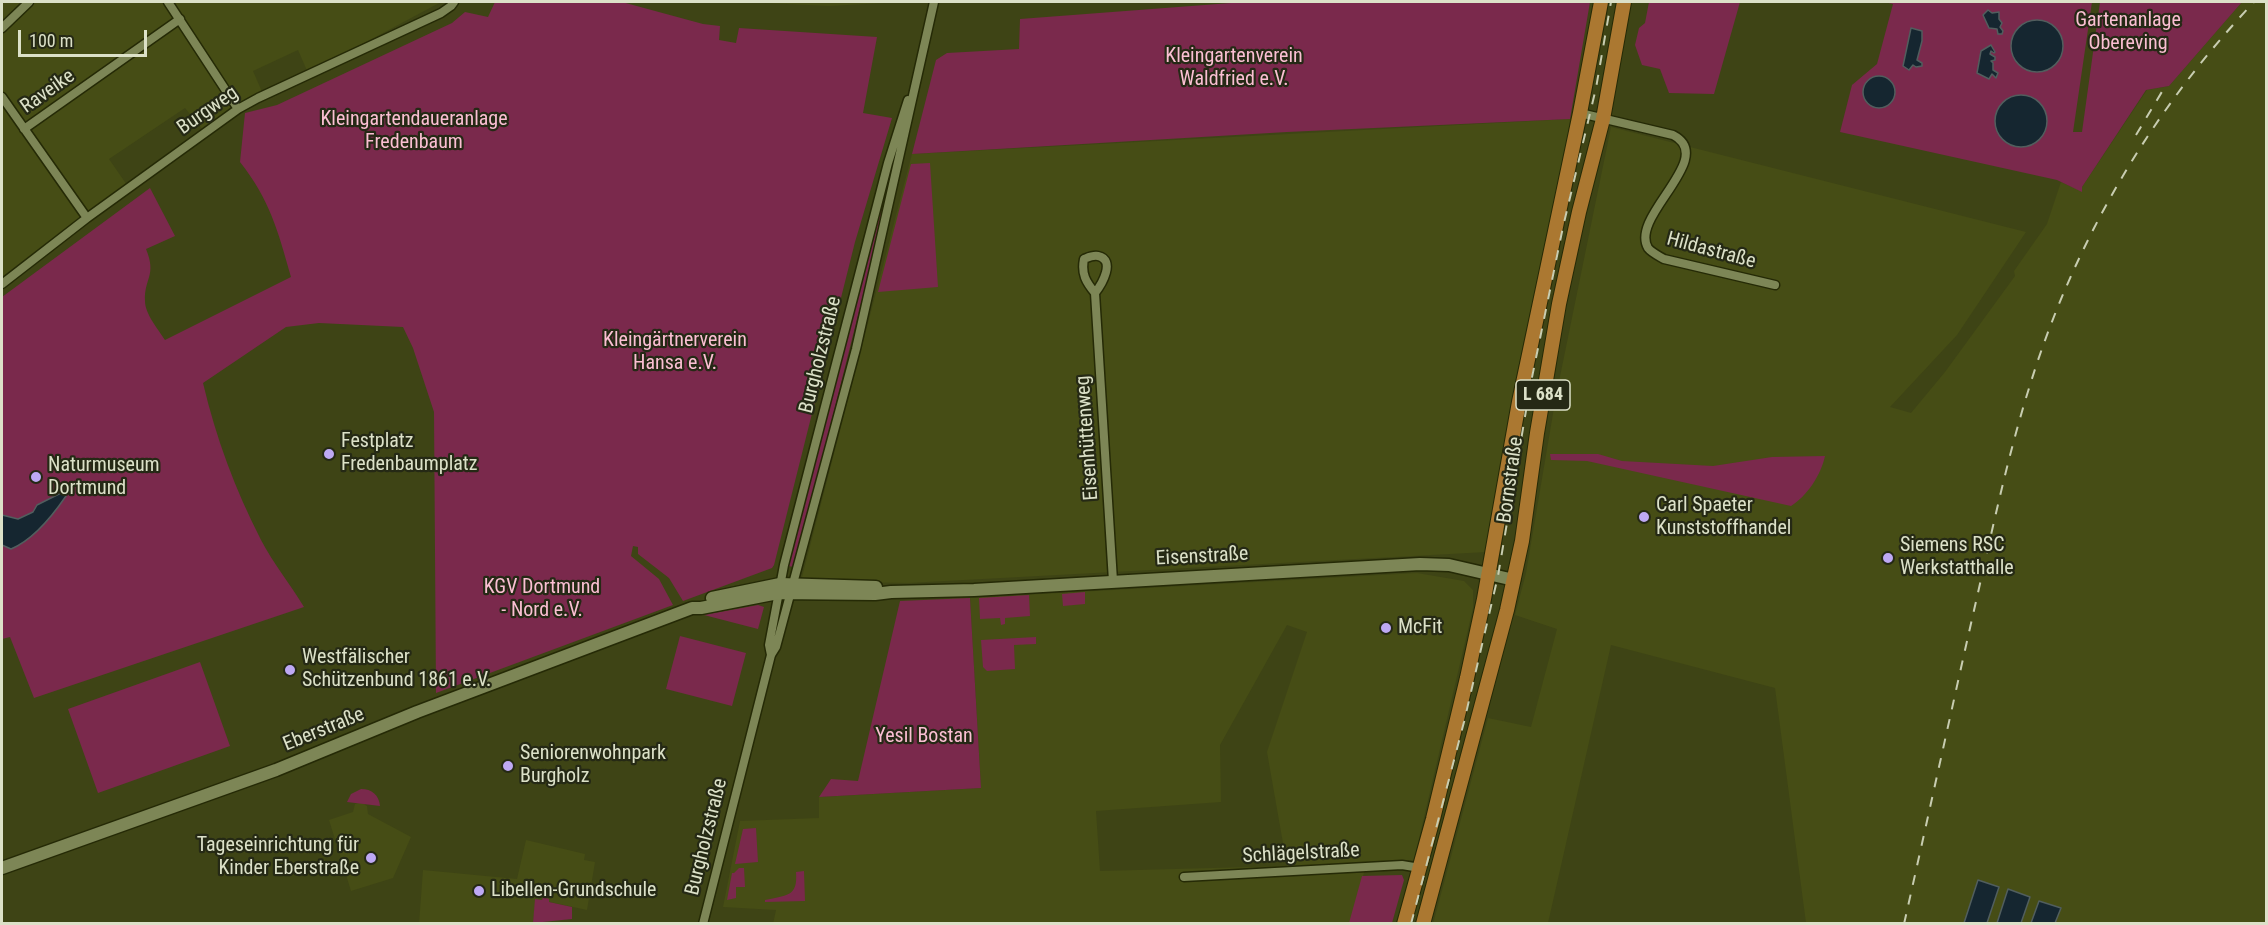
<!DOCTYPE html>
<html>
<head>
<meta charset="utf-8">
<style>
  body { margin:0 }
  #map { position:relative; width:2268px; height:925px; overflow:hidden; background:#3e4415; font-family:"Roboto Condensed",sans-serif }
  canvas { display:block }
  .frame { position:absolute; inset:0; border:3px solid #dce1c8; pointer-events:none }
  .scale { position:absolute; left:18px; top:30px; width:129px; height:27px; box-sizing:border-box; border:3px solid #dce1c8; border-top:0; padding-left:8px; font-size:18px; line-height:21px; white-space:nowrap; color:#dce1c8; -webkit-text-stroke:4px #252915; paint-order:stroke }
</style>
</head>
<body>
<div id="map">
<canvas width="2268" height="925"></canvas>
<div class="frame"></div>
<div class="scale">100 m</div>
</div>
<script>
const ctx = document.querySelector('canvas').getContext('2d');
ctx.lineJoin = 'round';
function fill(path, color) { ctx.fillStyle = color; ctx.fill(path, 'evenodd'); }
function strokePath(path, color, width, dash) { ctx.strokeStyle = color; ctx.lineWidth = width; ctx.lineCap = dash ? 'butt' : 'round'; ctx.setLineDash(dash || []); ctx.stroke(path); }
function write(font, color, halo, rows, align = 'center') {
  ctx.font = font + ' "Roboto Condensed",sans-serif'; ctx.lineWidth = 4.5; ctx.setLineDash([]); ctx.textBaseline = 'middle'; ctx.strokeStyle = halo; ctx.fillStyle = color; for (const [text, x, y, turn = 0] of rows) {
    ctx.save(); ctx.translate(x, y); ctx.rotate((+turn || 0) * Math.PI / 180); ctx.textAlign = isNaN(turn) ? turn : align; if (halo) ctx.strokeText(text, 0, 0); ctx.fillText(text, 0, 0); ctx.restore();
  }
}
fill(new Path2D(`
  M2 2H441L308 73 298 50 253 71 263 94 203 130 185 108 109 159 127 185 84 214 2 284Z
  M744 2H904L829 6Z
  M2242 2H2266V923H1806L1775 688 1611 645 1548 923 1433 924 1488 718 1531 727 1557 629 1515 615 1526 573 1556 396 1611 127 2026 232 1957 335 1890 407 1911 413 1945 372 2015 276 2014 271 2047 224 2061 182 2082 191V187L2147 90 2169 86Z
  M1570 119 1567 141 1516 378 1487 552 908 583 801 581 912 154Z
  M1417 573 1464 581 1473 590V608L1414 860 1367 862 1350 923 773 924 776 910 723 907 740 821 819 818V797L981 788 970 598ZM1287 625 1307 632 1267 752 1287 866 1100 871 1096 811 1221 802 1220 745Z
  M361 802 367 806 368 814 411 837 393 878 351 891 329 820 353 812 355 804Z
  M526 840 585 854 584 860 595 862 587 910 536 899 533 923 419 924 423 870 517 879Z`), '#464d15');
fill(new Path2D(`
  M495 2H622L703 24 720 26 719 40 736 43 739 28 877 37 863 113 892 118 855 242 774 565 772 568 683 601 669 578 638 554V547L633 546 631 556 659 579 673 605 436 693 434 412 413 348 403 327 319 323 286 327 203 383C216 438 235 489 261 540 273 563 290 584 304 607L34 698 10 637 2 639V297L150 188 175 236 146 249C157 276 144 278 145 301 145 314 158 329 165 340L291 277C278 231 270 200 240 162L245 113 277 105 452 23 465 12 488 17Z
  M1244 2H1590L1570 119 1287 132 912 154 936 60 947 53 1019 49 1020 19Z
  M1649 2H1740L1714 94 1669 93 1660 69 1642 65 1635 45 1639 28 1645 23Z
  M1884 2H2092L2073 132H2082L2100 2H2242L2169 86 2146 90 2082 187V192L2057 180 1840 132 1852 85 1877 64 1893 4ZM2042 21 2052 25 2033 71C2021 68 2014 61 2011 49ZM1991 45 1990 55 1995 57V60L1990 61 1993 71 1977 73 1981 51Z
  M930 163 938 287 878 292 911 164Z
  M885 189 889 191 795 567 787 566Z
  M1550 454H1598L1622 461 1713 466 1772 457 1825 456C1821 475 1807 496 1791 506L1587 461 1551 460Z
  M1085 592V604L1063 606 1062 594Z
  M1029 595 1030 616 1005 618V624L1001 625 1000 618 980 619 979 598Z
  M970 598 981 788 819 797 831 779 858 781 900 601Z
  M758 605 764 607 758 629 704 615Z
  M680 636 746 653 732 706 666 689Z
  M1036 637V644L1014 645 1015 669 987 671 983 667 981 640Z
  M200 662 230 746 98 793 68 709Z
  M361 789C372 789 379 795 380 806L347 802 351 794Z
  M756 828 758 862 735 864 743 829Z
  M739 868H744L745 887H736V898L727 900 732 873H734Z
  M804 871 805 901 765 902V900C787 895 798 897 796 872Z
  M1402 875 1404 880 1392 923H1349L1362 876Z
  M543 897 549 899V902L572 907V919L533 923 535 899 542 900Z`), '#7a294c');
const water = new Path2D(`
  M1988 10 1992 13 1999 12V19L2002 23 2000 27 2003 31 2002 34H1998L1997 29 1989 28 1983 15Z
  M2011 46a26 26 0 1 1 52 0a26 26 0 1 1-52 0Z
  M1911 28 1922 31V41L1917 60 1922 63V66L1916 67 1913 65 1909 70 1903 66Z
  M1991 45 1995 52 1994 53 1991 51 1990 54 1995 57V60L1991 61 1993 63V70L1998 73 1996 78 1992 74 1989 79 1977 73 1981 51Z
  M1863 92a16 16 0 1 1 32 0a16 16 0 1 1-32 0Z
  M1995 121a26 26 0 1 1 52 0a26 26 0 1 1-52 0Z
  M61 493 66 496C53 515 33 540 11 549L2 545V515L18 519 33 512 37 505Z
  M1978 880 1999 887 1987 923H1964Z
  M2008 889 2030 897 2021 923H1997Z
  M2039 901 2061 908 2055 923H2031Z`);
fill(water, '#152630');
strokePath(water, '#515e5e', 1.5);
const street = new Path2D(`
  M168 2 238 109
  M2 28 29 2
  M2 97 87 218
  M1580 113 1673 135C1718 158 1629 216 1648 248 1652 253 1659 256 1664 259L1775 285
  M24 129 180 19
  M2 284 87 218 238 109 258 98 441 13 451 6 454 2
  M1095 293C1102 284 1116 260 1098 256 1093 255 1089 257 1084 259 1081 274 1086 282 1095 293L1113 581
  M771 655 769 645 784 565 888 163 908 100
  M1184 877 1402 865 1420 868
  M703 924 771 655 776 647 856 349 934 2`);
const secondary = new Path2D(`
  M712 598 780 584 876 587
  M2 868 276 770 417 712 692 608H701L778 593 875 594 891 592 974 590 1420 564 1449 565 1514 580`);
const primary = new Path2D(`
  M1404 924 1433 819 1467 678 1484 599 1519 402 1580 113 1601 2
  M1423 924 1507 610 1522 541 1537 433 1559 304 1579 212 1603 119 1624 2`);
strokePath(street, '#252a06', 11);
strokePath(secondary, '#252a06', 15);
strokePath(primary, '#252a06', 16);
strokePath(street, '#7d8656', 8);
strokePath(secondary, '#7d8656', 12);
strokePath(primary, '#ab7831', 14);
strokePath(new Path2D(`
  M2136 135 2163 90
  M1411 924 1464 722 1498 576 1530 387 1563 227 1596 88 1611 2
  M1904 924C1927 822 1949 721 1972 619 1990 541 2006 461 2030 385 2074 242 2152 110 2254 2`), '#c8cdb1', 2, [10, 10]);
for (const [x, y, r, color] of [
  [329,454,6,"#bea9f4"],
  [36,477,6,"#bea9f4"],
  [1644,517,6,"#bea9f4"],
  [1888,558,6,"#bea9f4"],
  [1386,628,6,"#bea9f4"],
  [290,670,6,"#bea9f4"],
  [508,766,6,"#bea9f4"],
  [371,858,6,"#bea9f4"],
  [479,891,6,"#bea9f4"]
]) { const dot = new Path2D(); dot.arc(x, y, r, 0, 2 * Math.PI); ctx.fillStyle = color; ctx.fill(dot); strokePath(dot, '#252915', 2); }
for (const [x, y, w] of [
  [1543,395,54]
]) { const box = new Path2D(); box.roundRect(x - w / 2, y - 15, w, 30, 4.5); ctx.fillStyle = '#252915'; ctx.fill(box); strokePath(box, '#dce1c8', 1.5); }
write('bold 18px', '#dce1c8', null, [
  ["L 684",1543,395]
]);
write('20px', '#fbbfd3', '#252915', [
  ["Gartenanlage",2128,21],
  ["Obereving",2128,44],
  ["Kleingartenverein",1234,57],
  ["Waldfried e.V.",1234,80],
  ["Kleingartendaueranlage",414,120],
  ["Fredenbaum",414,143],
  ["Kleingärtnerverein",675,341],
  ["Hansa e.V.",675,364],
  ["KGV Dortmund",542,588],
  ["- Nord e.V.",542,611],
  ["Yesil Bostan",924,737]
]);
write('20px', '#dce1c8', '#252915', [
  ["Raveike",48,92,-35],
  ["Burgweg",208,111,-35],
  ["Hildastraße",1711,251,15],
  ["Burgholzstraße",821,355,-76],
  ["Eisenhüttenweg",1088,438,-94],
  ["Bornstraße",1511,480,-82],
  ["Eisenstraße",1202,557,-3],
  ["Eberstraße",324,730,-22],
  ["Burgholzstraße",707,837,-76],
  ["Schlägelstraße",1301,854,-3]
]);
write('20px', '#dce1c8', '#252915', [
  ["Festplatz",341,442],
  ["Fredenbaumplatz",341,465],
  ["Naturmuseum",48,466],
  ["Dortmund",48,489],
  ["Carl Spaeter",1656,506],
  ["Kunststoffhandel",1656,529],
  ["Siemens RSC",1900,546],
  ["Werkstatthalle",1900,569],
  ["McFit",1398,628],
  ["Westfälischer",302,658],
  ["Schützenbund 1861 e.V.",302,681],
  ["Seniorenwohnpark",520,754],
  ["Burgholz",520,777],
  ["Tageseinrichtung für",359,846,"right"],
  ["Kinder Eberstraße",359,869,"right"],
  ["Libellen-Grundschule",491,891]
], 'left');
</script>
</body>
</html>
